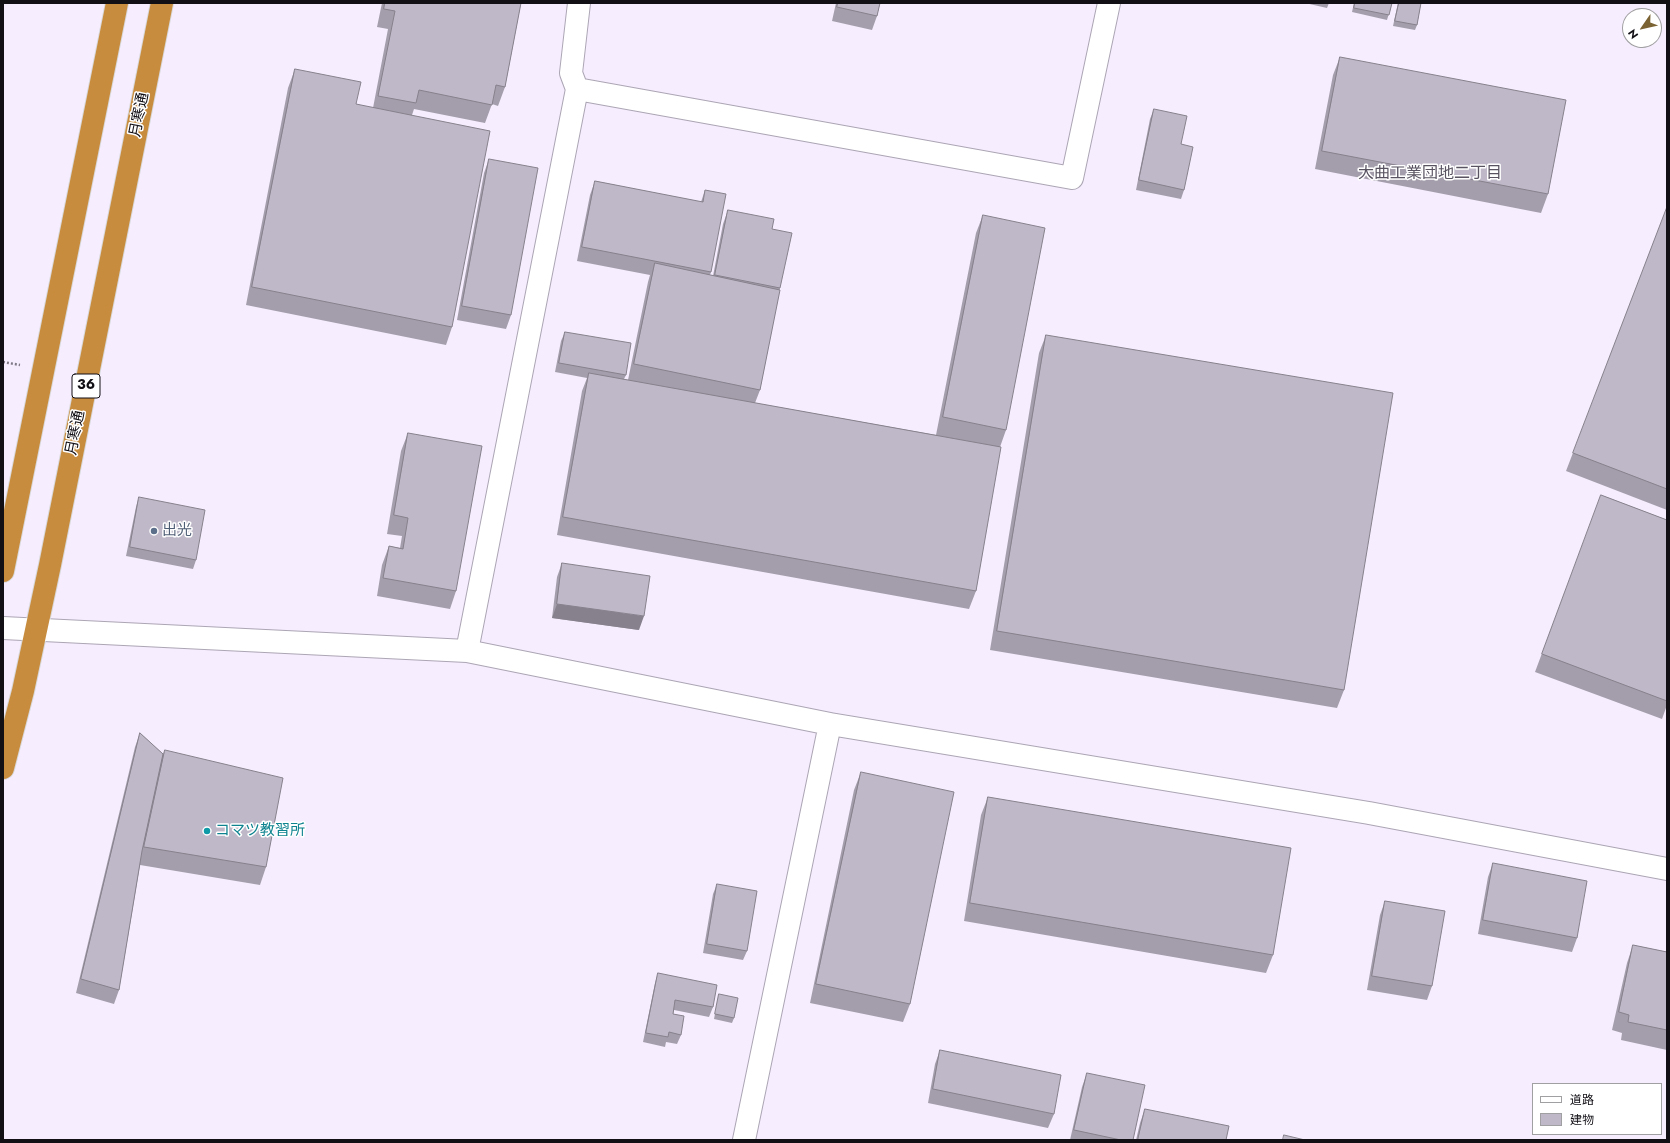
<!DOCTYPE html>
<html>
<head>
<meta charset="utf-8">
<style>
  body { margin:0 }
  #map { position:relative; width:1670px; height:1143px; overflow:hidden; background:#f6eeff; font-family:Jost,"Noto Sans JP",sans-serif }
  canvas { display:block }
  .frame { position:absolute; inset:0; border:4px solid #120f15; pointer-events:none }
  .legend { position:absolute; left:1532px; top:1083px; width:130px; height:52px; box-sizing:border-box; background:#fff; border:1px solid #a09fa1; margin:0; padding:5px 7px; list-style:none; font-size:12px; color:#120f15 }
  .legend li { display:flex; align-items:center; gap:8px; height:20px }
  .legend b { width:20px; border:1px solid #a09fa1 }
  .north { position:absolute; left:1622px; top:8px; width:40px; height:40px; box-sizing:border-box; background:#fff; border:1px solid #a09fa1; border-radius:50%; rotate:236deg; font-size:11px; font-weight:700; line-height:16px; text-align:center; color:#120f15 }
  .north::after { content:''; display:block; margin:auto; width:14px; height:18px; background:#7c6334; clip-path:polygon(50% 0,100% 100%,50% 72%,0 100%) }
</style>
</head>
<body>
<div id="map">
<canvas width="1670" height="1143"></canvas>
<div class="frame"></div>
<ul class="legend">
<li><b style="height:5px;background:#fff"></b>道路</li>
<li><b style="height:11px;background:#bfb8c8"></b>建物</li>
</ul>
<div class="north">N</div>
</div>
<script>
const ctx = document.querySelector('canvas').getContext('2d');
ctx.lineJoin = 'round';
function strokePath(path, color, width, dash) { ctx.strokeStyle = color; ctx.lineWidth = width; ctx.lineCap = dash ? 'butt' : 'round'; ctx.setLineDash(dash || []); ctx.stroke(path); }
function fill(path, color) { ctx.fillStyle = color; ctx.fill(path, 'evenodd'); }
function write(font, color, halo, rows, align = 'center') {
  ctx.font = font + ' Jost,"Noto Sans JP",sans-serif'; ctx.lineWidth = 3; ctx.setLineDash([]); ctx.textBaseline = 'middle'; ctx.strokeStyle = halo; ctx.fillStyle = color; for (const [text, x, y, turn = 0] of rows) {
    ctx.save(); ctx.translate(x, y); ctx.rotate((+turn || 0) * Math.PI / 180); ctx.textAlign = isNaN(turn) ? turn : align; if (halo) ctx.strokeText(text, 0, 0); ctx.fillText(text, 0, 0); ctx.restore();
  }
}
const minor = new Path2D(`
  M577 89 571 73 579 3
  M3 628 467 651 830 724 1369 813 1667 869
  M467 651 577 89 1072 178 1109 3
  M744 1140 830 724`);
const highway = new Path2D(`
  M3 571 117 3
  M3 768 23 691 50 565 162 3`);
strokePath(minor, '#aca5b4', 24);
strokePath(highway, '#d9d9da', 24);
strokePath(new Path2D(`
  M3 362 20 365`), '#7f7985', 2.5, [2, 2]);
strokePath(minor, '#fff', 22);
strokePath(highway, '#c88c3f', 22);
fill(new Path2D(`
  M382 3H521L505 87 498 106 492 104 485 123 414 109 412 115 452 327 446 345 246 305 288 88 295 69 356 104 373 108 388 29 377 27Z
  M836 3H880L877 16 872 30 832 21Z
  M1305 3H1329L1327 8Z
  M1354 3H1392L1387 20 1352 12Z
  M1398 3H1421L1417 25 1415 30 1393 26Z
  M1340 57 1548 194 1541 213 1315 169 1333 75Z
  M1154 109 1181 144 1184 190 1181 199 1136 190 1150 119Z
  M489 159 511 315 506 329 457 320 484 173Z
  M595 181 701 202 705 190 711 272 710 275 713 276 723 224 728 210 772 229 780 288 760 390 755 403 936 435 976 233 983 215 1006 430 1000 447 976 591 969 609 557 535 582 391 587 378 555 372 561 341 565 332 626 375 624 379 628 380 648 282 650 275 577 261 590 195Z
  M1667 207V510L1566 471Z
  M1046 335 1344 690 1337 708 990 650 1039 353Z
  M408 433 456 591 450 609 377 596 382 565 389 546 400 548 402 536 387 534 401 451Z
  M1601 495 1667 520V705L1662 719 1535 672Z
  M139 497 196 560 193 569 126 556 136 507Z
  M562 563 639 630 552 618 557 577Z
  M140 733 163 754 165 750 266 867 260 885 140 865 119 990 114 1004 76 993 135 747Z
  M861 772 910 1004 903 1022 810 1003 854 790Z
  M988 797 1273 955 1266 973 964 921 981 815Z
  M1493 863 1577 938 1572 952 1478 934 1488 877Z
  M717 884 747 951 743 960 703 953 713 894Z
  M1385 901 1432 986 1427 1000 1367 990 1380 915Z
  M1633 945 1667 952V1050L1621 1040 1622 1033 1612 1030 1627 963Z
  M658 973 713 1007 709 1017 674 1010 673 1014 681 1035 677 1044 666 1042 665 1047 643 1042 655 983Z
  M719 994 734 1018 732 1023 714 1019 718 998Z
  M940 1050 1054 1114 1048 1128 928 1103 935 1064Z
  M1087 1073 1133 1140H1070L1082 1087Z
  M1145 1109 1226 1140H1136L1140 1123Z`), '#a49eac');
fill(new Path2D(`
  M557 604 644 616 639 630 552 618Z`), '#86818c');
const building = new Path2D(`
  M385 3H521L505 87 496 85 492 105 419 90 416 103 378 96 395 11 384 9Z
  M838 3H880L877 16 837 7Z
  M1355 3H1392L1389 15 1354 8Z
  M1399 3H1421L1417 25 1395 21Z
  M1340 57 1566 100 1548 194 1322 151Z
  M295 69 361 82 356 104 490 131 452 327 252 287Z
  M1154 109 1187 116 1181 144 1193 147 1184 190 1139 180Z
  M489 159 538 168 511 315 462 306Z
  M595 181 703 202 705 190 726 194 711 272 582 247Z
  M1667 207V489L1573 453Z
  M728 210 774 219 772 229 792 233 780 288 715 275Z
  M983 215 1045 228 1006 430 943 417Z
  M655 263 780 290 760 390 634 364Z
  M565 332 631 343 626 375 559 363Z
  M1046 335 1393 393 1344 690 997 631Z
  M589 373 1001 447 976 591 563 517Z
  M408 433 482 446 456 591 383 578 389 546 403 549 408 518 394 515Z
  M1601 495 1667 520V701L1542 654Z
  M139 497 205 510 196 560 130 547Z
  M562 563 650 576 644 616 557 604Z
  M140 733 163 754 142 851 119 990 81 979Z
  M165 750 283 778 266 867 144 847Z
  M861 772 954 792 910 1004 816 984Z
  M988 797 1291 848 1273 955 970 903Z
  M1493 863 1587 881 1577 938 1483 920Z
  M717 884 757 891 747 951 707 944Z
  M1385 901 1445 911 1432 986 1372 976Z
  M1633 945 1667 952V1030L1628 1022 1629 1015 1619 1012Z
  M658 973 717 985 713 1007 675 1000 673 1014 684 1016 681 1035 669 1032 668 1037 646 1033Z
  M719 994 738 998 734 1018 715 1014Z
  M940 1050 1061 1075 1054 1114 933 1089Z
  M1087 1073 1145 1085 1133 1140H1121L1074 1130Z
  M1145 1109 1229 1126 1226 1140H1138Z
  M1284 1135 1305 1140H1283Z`);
fill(building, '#bfb8c8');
strokePath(building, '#86818c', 1);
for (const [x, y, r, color] of [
  [154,531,4,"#5c6f8a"],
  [207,831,4,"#0f9aa8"]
]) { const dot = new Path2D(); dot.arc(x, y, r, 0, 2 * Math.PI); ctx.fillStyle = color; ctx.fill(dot); strokePath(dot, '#fff', 1.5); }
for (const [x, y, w] of [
  [86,386,28]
]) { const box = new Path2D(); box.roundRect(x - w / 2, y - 12, w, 24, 3); ctx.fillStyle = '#fff'; ctx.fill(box); strokePath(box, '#120f15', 1); }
write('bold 14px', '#120f15', null, [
  ["36",86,386]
]);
write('15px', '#120f15', '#fff', [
  ["月寒通",140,115,-79],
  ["月寒通",76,433,-79]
]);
write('15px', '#4e5e75', '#fff', [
  ["出光",162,531]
], 'left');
write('15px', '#0d838f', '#fff', [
  ["コマツ教習所",215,831]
], 'left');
write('16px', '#595361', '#fff', [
  ["大曲工業団地二丁目",1430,174]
]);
</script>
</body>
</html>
